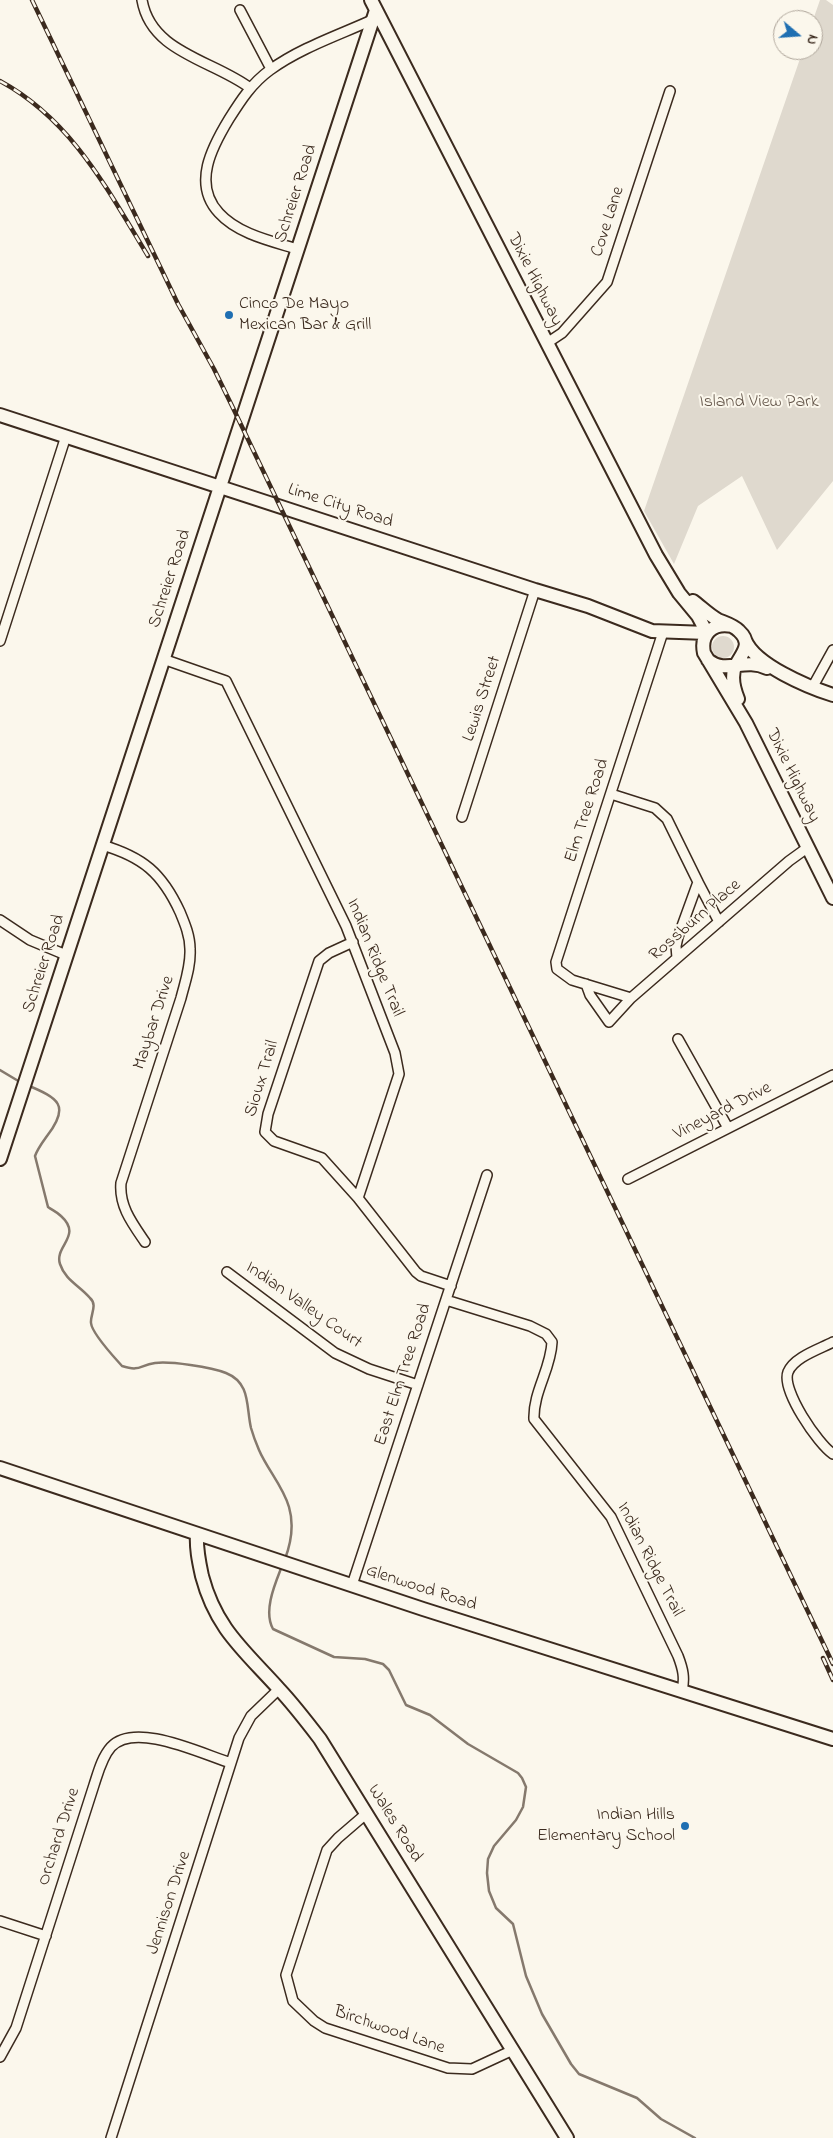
<!DOCTYPE html>
<html>
<head>
<meta charset="utf-8">
<style>
  body { margin:0 }
  #map { position:relative; width:833px; height:2138px; overflow:hidden; background:#fbf7ec; font-family:"Indie Flower",sans-serif }
  canvas { display:block }
  .north { position:absolute; left:773px; top:10px; width:50px; height:50px; box-sizing:border-box; background:#fbf7ec; border:1px solid #aea59a; border-radius:50%; rotate:108deg; font-size:14px; font-weight:700; line-height:20px; text-align:center; color:#3b2a1e }
  .north::after { content:''; display:block; margin:auto; width:18px; height:22px; background:#1f6fb2; clip-path:polygon(50% 0,100% 100%,50% 72%,0 100%) }
</style>
</head>
<body>
<div id="map">
<canvas width="833" height="2138"></canvas>
<div class="north">N</div>
</div>
<script>
const ctx = document.querySelector('canvas').getContext('2d');
ctx.lineJoin = 'round';
function fill(path, color) { ctx.fillStyle = color; ctx.fill(path, 'evenodd'); }
function strokePath(path, color, width, dash) { ctx.strokeStyle = color; ctx.lineWidth = width; ctx.lineCap = dash ? 'butt' : 'round'; ctx.setLineDash(dash || []); ctx.stroke(path); }
function write(font, color, halo, rows, align = 'center') {
  ctx.font = font + ' "Indie Flower",sans-serif'; ctx.lineWidth = 4; ctx.setLineDash([]); ctx.textBaseline = 'middle'; ctx.strokeStyle = halo; ctx.fillStyle = color; for (const [text, x, y, turn = 0] of rows) {
    ctx.save(); ctx.translate(x, y); ctx.rotate((+turn || 0) * Math.PI / 180); ctx.textAlign = isNaN(turn) ? turn : align; if (halo) ctx.strokeText(text, 0, 0); ctx.fillText(text, 0, 0); ctx.restore();
  }
}
fill(new Path2D(`
  M820 0H826L833 5V481L777 550 742 476 698 506 674 564 644 511 803 50H813V20Z
  M712 647a11 11 0 1 1 22 0a11 11 0 1 1-22 0Z`), '#dfd9ce');
strokePath(new Path2D(`
  M0 1070 20 1082
  M27 1085C58 1098 71 1105 47 1136 42 1143 38 1148 35 1156L48 1207C52 1210 57 1212 61 1216 83 1236 54 1246 60 1264 65 1280 80 1286 90 1298 98 1305 90 1315 91 1323 92 1334 115 1358 122 1366 141 1372 139 1365 155 1363 170 1361 211 1367 226 1373 251 1383 246 1407 251 1428 253 1435 256 1443 259 1450 267 1469 283 1486 289 1507 294 1524 291 1543 285 1559
  M282 1566C275 1584 263 1611 273 1629L334 1657 365 1659 383 1664 389 1670 406 1705 430 1715 468 1744 518 1773 522 1778 526 1787 523 1807 516 1820 494 1846 488 1859 487 1873 489 1891 496 1908 513 1924 526 1976 542 2014 571 2064 579 2074 637 2098 661 2119 695 2138`), '#85796d', 2.5);
const street = new Path2D(`
  M142 0C151 53 213 60 250 88
  M240 10 271 69
  M297 249C271 241 238 234 219 213 192 184 212 147 229 119 241 100 252 83 270 70 300 48 339 35 372 20
  M547 343 562 333 607 282 670 91
  M0 641 66 436
  M163 659 226 681 346 926 395 1053 399 1074 358 1198 416 1272 421 1276 451 1286
  M812 688 833 650
  M611 794 655 808 667 819 698 882 678 937 676 946 677 958
  M462 817 535 590
  M102 845C143 857 162 873 180 912 185 924 190 936 190 949 191 966 185 982 181 998L121 1183C119 1206 132 1223 145 1242
  M698 882 719 922
  M0 920 30 940 66 955
  M353 942 329 953 319 961 268 1114 265 1132 274 1141 322 1158 358 1198
  M586 984 590 995 609 1022 631 998 789 861 807 848
  M631 998 572 980 557 969 556 962 663 632
  M678 1039 728 1128
  M628 1179 833 1075
  M227 1272 335 1353 369 1369 418 1385
  M446 1300 530 1326 546 1334 552 1342C551 1369 533 1392 534 1419L611 1517 678 1656C683 1669 685 1678 682 1691
  M833 1342C820 1349 794 1357 788 1372 781 1390 818 1444 833 1454
  M352 1585 487 1175
  M367 1813 338 1838 327 1850 286 1975 293 2001 314 2021 325 2028 448 2068 472 2069 513 2050
  M0 1921 46 1936
  M0 2057 16 2028 94 1785C98 1773 102 1757 111 1747 135 1721 202 1754 231 1763
  M111 2138 239 1738 251 1716 279 1689`);
const secondary = new Path2D(`
  M371 0 656 555 679 593 698 616 707 633
  M0 415 535 590 588 606 652 631 707 633
  M693 601C701 607 709 615 718 620 725 623 733 625 739 631 753 644 742 653 736 665 730 676 734 689 738 699
  M732 626C713 622 700 634 704 653L746 723 833 898
  M745 640C755 665 808 687 833 695
  M708 660C726 675 744 657 767 668
  M0 1159 376 10
  M0 1468 423 1609 833 1739
  M197 1534C196 1549 199 1562 202 1576 216 1629 244 1650 279 1689 294 1705 307 1722 320 1739L567 2138`);
strokePath(street, '#3b2a1e', 12);
strokePath(secondary, '#3b2a1e', 16);
strokePath(street, '#fbf7ec', 9);
strokePath(secondary, '#fbf7ec', 12);
const rail = new Path2D(`
  M32 0 178 304 214 369 234 410 833 1664
  M0 81C72 120 107 189 148 256
  M823 1658 833 1680`);
strokePath(rail, '#3b2a1e', 4.5);
strokePath(rail, '#fbf7ec', 2.5, [8]);
for (const [x, y, r, color] of [
  [229,315,5,"#1f6fb2"],
  [685,1826,5,"#1f6fb2"]
]) { const dot = new Path2D(); dot.arc(x, y, r, 0, 2 * Math.PI); ctx.fillStyle = color; ctx.fill(dot); strokePath(dot, '#fbf7ec', 2); }
write('18px', '#3b2a1e', '#fbf7ec', [
  ["Schreier Road",297,194,-72],
  ["Cove Lane",609,222,-72],
  ["Dixie Highway",534,280,63],
  ["Lime City Road",340,507,18],
  ["Schreier Road",171,579,-72],
  ["Lewis Street",483,699,-72],
  ["Dixie Highway",792,776,64],
  ["Elm Tree Road",588,811,-72],
  ["Rossburn Place",696,921,-41],
  ["Indian Ridge Trail",374,958,68],
  ["Schreier Road",45,964,-72],
  ["Maybar Drive",155,1023,-72],
  ["Sioux Trail",263,1079,-73],
  ["Vineyard Drive",723,1112,-27],
  ["Indian Valley Court",303,1306,35],
  ["East Elm Tree Road",404,1375,-72],
  ["Indian Ridge Trail",649,1560,63],
  ["Glenwood Road",421,1589,18],
  ["Wales Road",394,1824,58],
  ["Orchard Drive",60,1837,-72],
  ["Jennison Drive",170,1903,-72],
  ["Birchwood Lane",389,2031,19]
]);
write('18px', '#3b2a1e', '#fbf7ec', [
  ["Cinco De Mayo",239,305],
  ["Mexican Bar & Grill",239,326],
  ["Indian Hills",675,1816,"right"],
  ["Elementary School",675,1837,"right"]
], 'left');
write('18px', '#64564a', '#fbf7ec', [
  ["Island View Park",759,403]
]);
</script>
</body>
</html>
